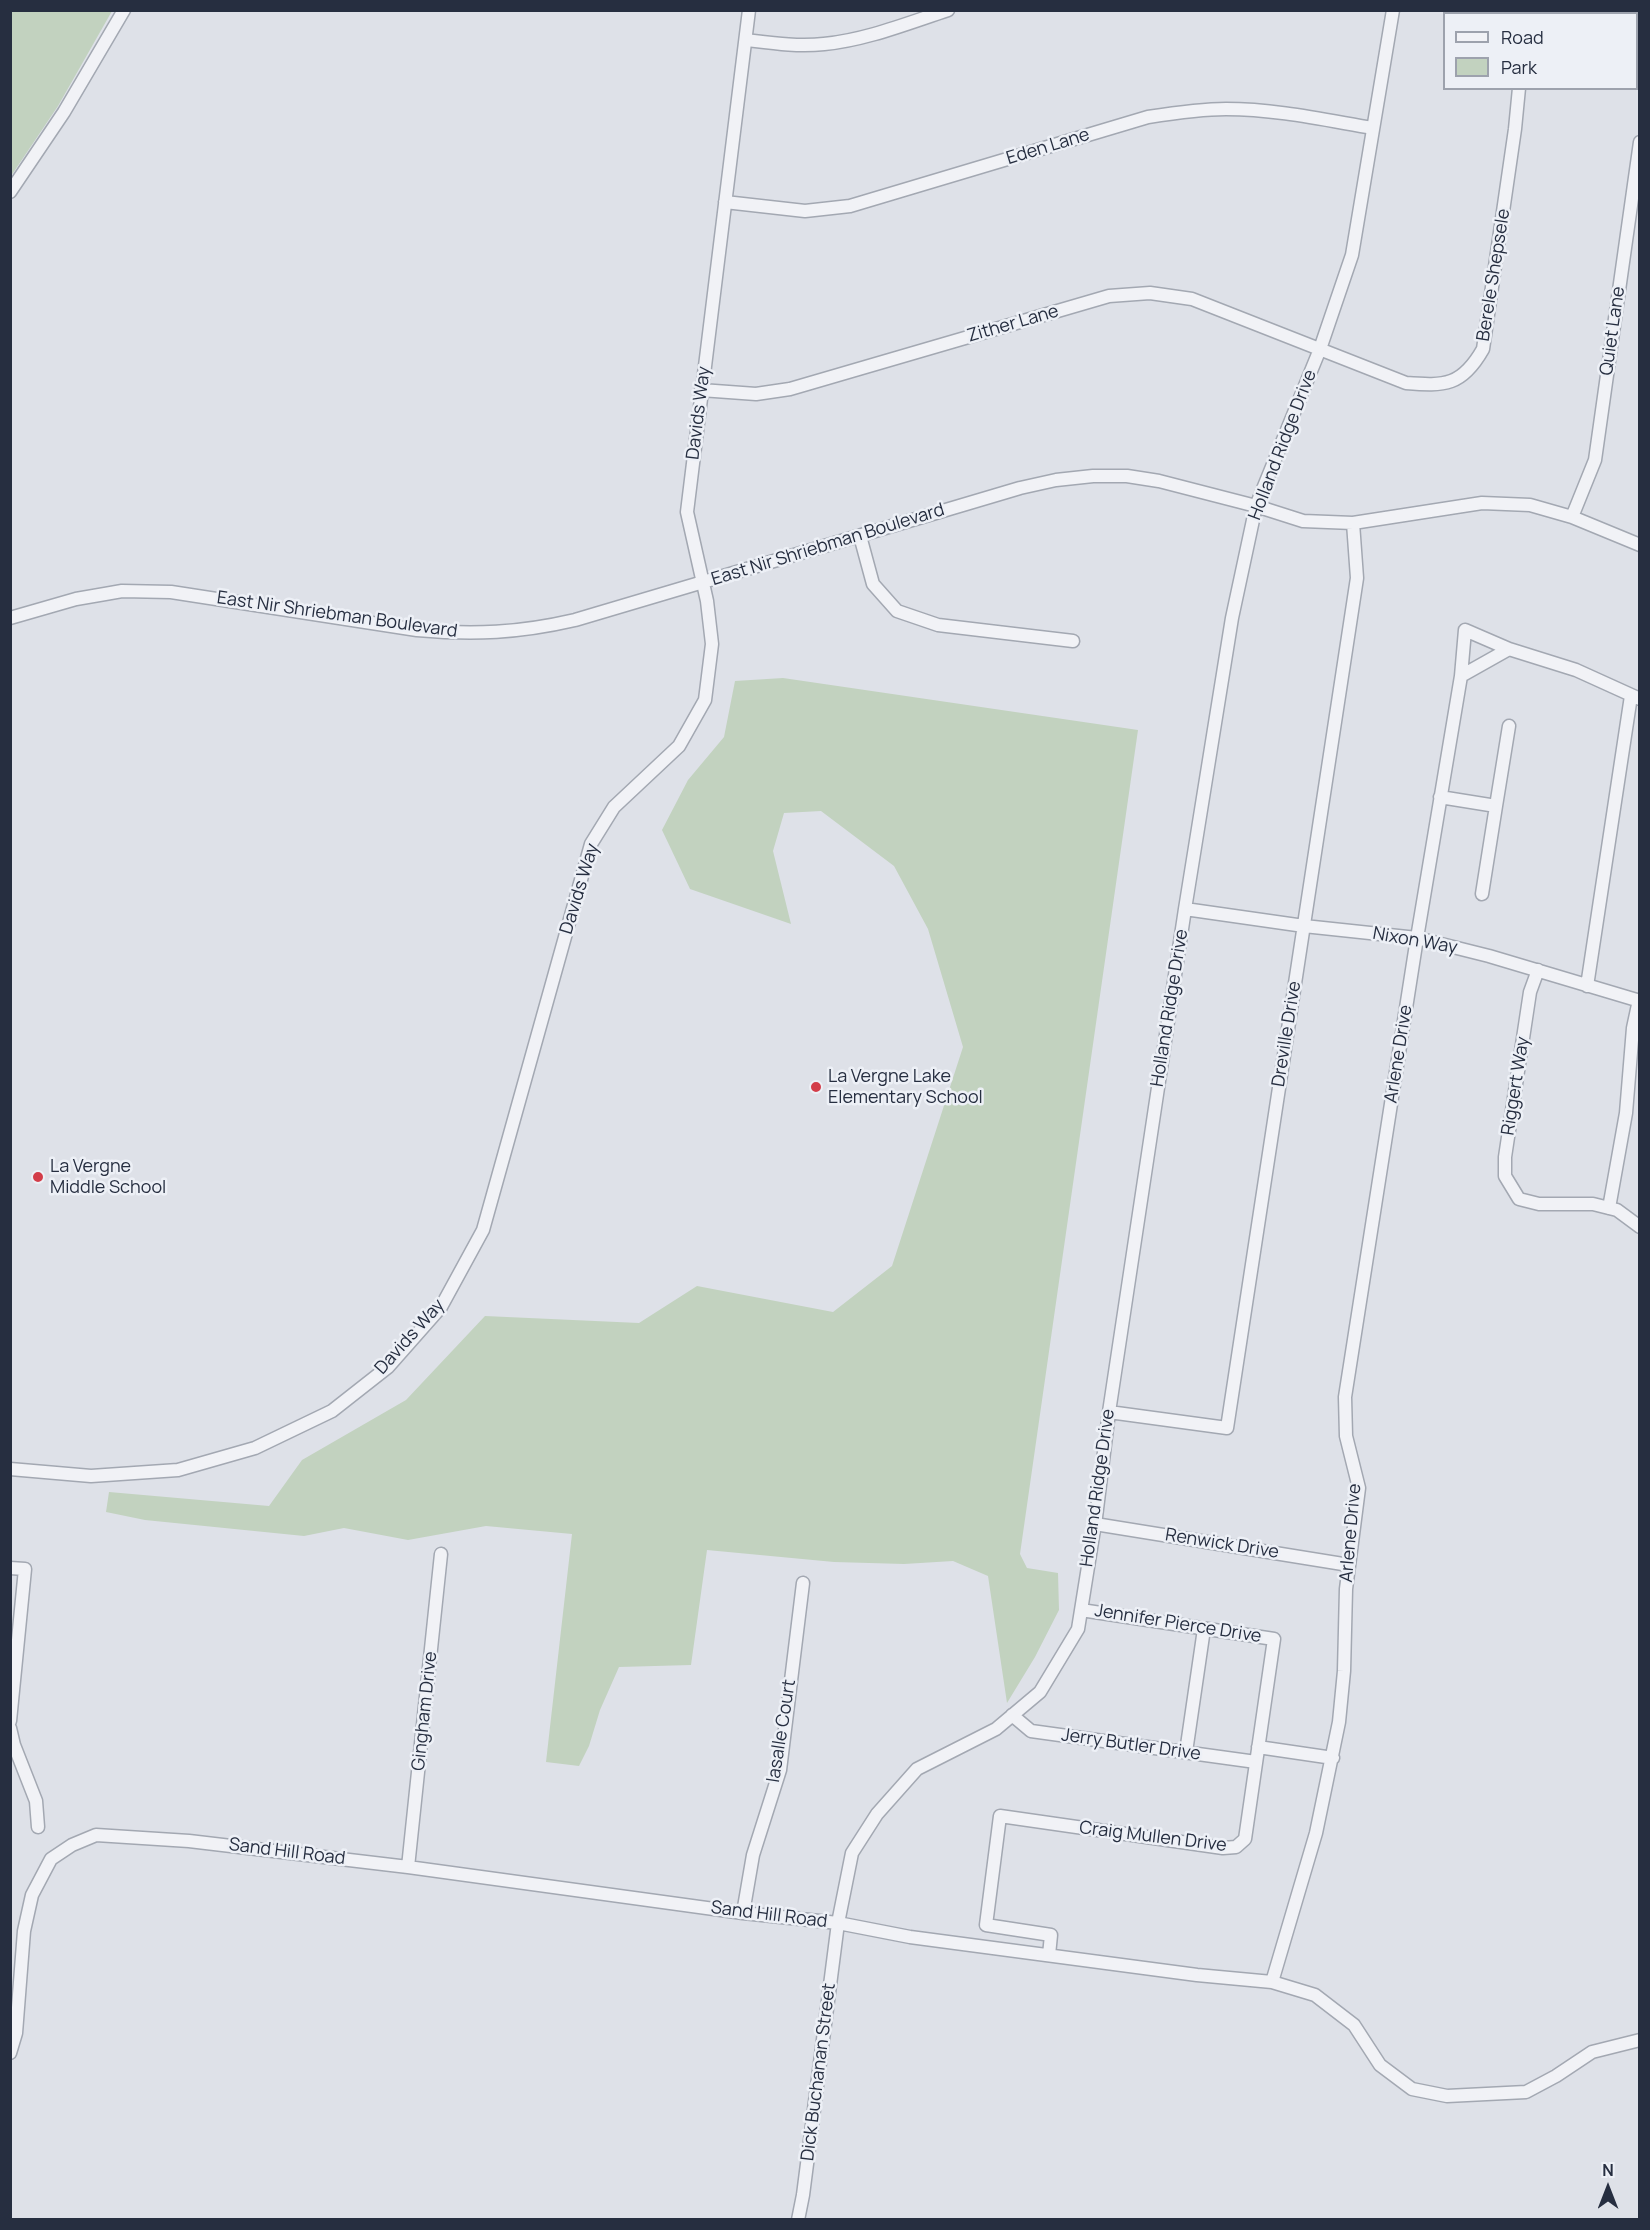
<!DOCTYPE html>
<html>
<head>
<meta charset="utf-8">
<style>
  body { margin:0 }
  #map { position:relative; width:1650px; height:2230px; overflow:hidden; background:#dee1e8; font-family:Manrope,sans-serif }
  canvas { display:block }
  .frame { position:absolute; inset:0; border:12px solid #262e40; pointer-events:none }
  .legend { position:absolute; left:1443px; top:12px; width:195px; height:78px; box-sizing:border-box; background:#edf0f6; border:2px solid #9da2ad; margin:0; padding:8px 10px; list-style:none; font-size:18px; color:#262e40 }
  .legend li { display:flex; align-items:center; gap:12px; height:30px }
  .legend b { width:30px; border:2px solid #9da2ad }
  .north { position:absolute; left:1578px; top:2158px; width:60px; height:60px; -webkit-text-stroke:4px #edf0f6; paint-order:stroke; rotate:0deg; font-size:16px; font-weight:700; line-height:24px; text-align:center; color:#262e40 }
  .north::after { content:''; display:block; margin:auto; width:21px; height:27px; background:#262e40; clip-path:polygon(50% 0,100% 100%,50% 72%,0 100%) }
</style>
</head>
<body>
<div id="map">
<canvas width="1650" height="2230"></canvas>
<div class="frame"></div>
<ul class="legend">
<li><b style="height:8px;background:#f1f2f6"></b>Road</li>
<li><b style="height:16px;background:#c2d2bf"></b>Park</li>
</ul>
<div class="north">N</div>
</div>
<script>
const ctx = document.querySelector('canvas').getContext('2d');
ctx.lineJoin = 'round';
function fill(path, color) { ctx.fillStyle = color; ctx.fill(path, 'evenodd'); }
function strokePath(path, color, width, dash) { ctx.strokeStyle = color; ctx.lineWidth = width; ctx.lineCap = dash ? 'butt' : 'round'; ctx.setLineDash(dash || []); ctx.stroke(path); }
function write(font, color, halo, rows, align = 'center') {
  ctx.font = font + ' Manrope,sans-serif'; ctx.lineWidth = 5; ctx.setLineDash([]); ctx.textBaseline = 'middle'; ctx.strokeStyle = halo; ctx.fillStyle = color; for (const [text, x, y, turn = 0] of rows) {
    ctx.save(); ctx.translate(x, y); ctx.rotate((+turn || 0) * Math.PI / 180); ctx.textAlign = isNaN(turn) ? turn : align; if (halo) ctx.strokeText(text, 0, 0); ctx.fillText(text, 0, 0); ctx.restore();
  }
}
fill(new Path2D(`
  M11 10 112 11 58 106 11 176Z
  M783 678 1138 730 1020 1554 1027 1568 1058 1573 1059 1610 1035 1657 1007 1703 988 1576 953 1561 904 1564 834 1562 707 1550 691 1665 619 1667 600 1710 589 1746 579 1766 546 1762 572 1534 486 1526 408 1540 344 1528 304 1536 145 1520 106 1512 109 1492 269 1506 302 1460 406 1400 485 1316 639 1323 697 1286 833 1312 892 1266 963 1047 928 929 894 866 821 811 784 813 773 851 791 924 690 889 662 830 688 780 724 737 735 681Z`), '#c2d2bf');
const minor = new Path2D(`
  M1524 14 1525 10
  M746 40C771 43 798 47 824 44 866 40 908 23 948 10
  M10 192 64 112 124 10
  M725 202 805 211 850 206 1148 117C1174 113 1200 109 1226 109 1275 109 1325 120 1373 128
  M701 390 756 394 790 389 1109 296 1150 293 1192 299 1406 383C1445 386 1462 386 1483 349L1515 129 1519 88
  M1572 517 1595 460 1640 142
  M860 536 873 584 897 611 938 625 1073 641
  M10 618 76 599 105 594 122 591 171 592 417 630C474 635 519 633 575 620L1020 488 1056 480 1093 476H1127L1159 481 1256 506 1303 521 1353 523 1482 503 1530 505 1572 517 1640 545
  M1461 676 1509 649
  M1440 797 1496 806 1509 726
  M1482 894 1496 806
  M1185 909 1304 926 1417 938 1489 956 1640 1001
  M1538 970 1530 992 1505 1157V1176L1519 1199 1539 1204H1593L1617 1210 1640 1227
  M1587 986 1631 696
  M1609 1208 1626 1113 1633 1028 1639 1000
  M1109 1412 1227 1428 1357 578 1353 523
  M10 1469 91 1476 178 1470 255 1448 332 1411 388 1367 441 1307 483 1230 591 844 614 807 679 746 705 700 712 644 707 601 687 512 749 10
  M1095 1524 1349 1565
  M10 1568 25 1569 10 1721
  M1012 1715 1031 1731 1256 1762
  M10 1728 14 1745 36 1801 38 1827
  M1258 1747 1333 1758
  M1186 1752 1204 1629
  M408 1867 441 1554
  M743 1913 753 1855 780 1770 803 1583
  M1049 1955 1051 1935 986 1925 1000 1816 1223 1848 1236 1847 1245 1839 1274 1639 1081 1610
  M1272 1982 1316 1833 1339 1722 1344 1671 1346 1589 1359 1488 1346 1436 1345 1397 1417 938 1461 676 1465 630 1509 649 1576 670 1640 699
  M10 2053 16 2033 24 1931 32 1895 51 1859 72 1845 96 1835 189 1841 408 1867 743 1913 838 1923 910 1937 1197 1975 1272 1982 1315 1995 1354 2025 1380 2065 1412 2089 1447 2096 1526 2092 1556 2076 1592 2052 1640 2040
  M798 2220 803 2195 838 1923 852 1853 877 1814 917 1769 996 1729 1040 1692 1078 1629 1096 1517 1109 1412 1185 909 1232 618 1256 506 1320 349 1352 255 1393 10`);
strokePath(minor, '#a3a8b2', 15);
strokePath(minor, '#f1f2f6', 12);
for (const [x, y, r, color] of [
  [816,1087,6,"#d33d49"],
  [38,1177,6,"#d33d49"]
]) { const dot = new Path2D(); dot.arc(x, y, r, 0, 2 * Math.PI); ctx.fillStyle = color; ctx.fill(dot); strokePath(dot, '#edf0f6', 2); }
write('18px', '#262e40', '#edf0f6', [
  ["Eden Lane",1048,147,-17],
  ["Berele Shepsele",1494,275,-81],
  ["Zither Lane",1013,324,-16],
  ["Quiet Lane",1613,331,-82],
  ["Davids Way",699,413,-83],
  ["Holland Ridge Drive",1283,445,-69],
  ["East Nir Shriebman Boulevard",828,545,-17],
  ["East Nir Shriebman Boulevard",337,615,8],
  ["Davids Way",580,889,-73],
  ["Nixon Way",1415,941,10],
  ["Holland Ridge Drive",1170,1008,-81],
  ["Dreville Drive",1287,1034,-81],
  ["Arlene Drive",1399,1054,-81],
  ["Riggert Way",1516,1086,-81],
  ["Davids Way",410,1337,-48],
  ["Holland Ridge Drive",1098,1488,-82],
  ["Arlene Drive",1351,1533,-85],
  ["Renwick Drive",1222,1544,9],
  ["Jennifer Pierce Drive",1178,1624,9],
  ["Gingham Drive",425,1711,-84],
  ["lasalle Court",782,1731,-81],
  ["Jerry Butler Drive",1131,1745,8],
  ["Craig Mullen Drive",1153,1837,7],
  ["Sand Hill Road",287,1852,7],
  ["Sand Hill Road",769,1915,7],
  ["Dick Buchanan Street",819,2072,-83]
]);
write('18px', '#262e40', '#edf0f6', [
  ["La Vergne Lake",828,1077],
  ["Elementary School",828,1098],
  ["La Vergne",50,1167],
  ["Middle School",50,1188]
], 'left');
</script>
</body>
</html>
